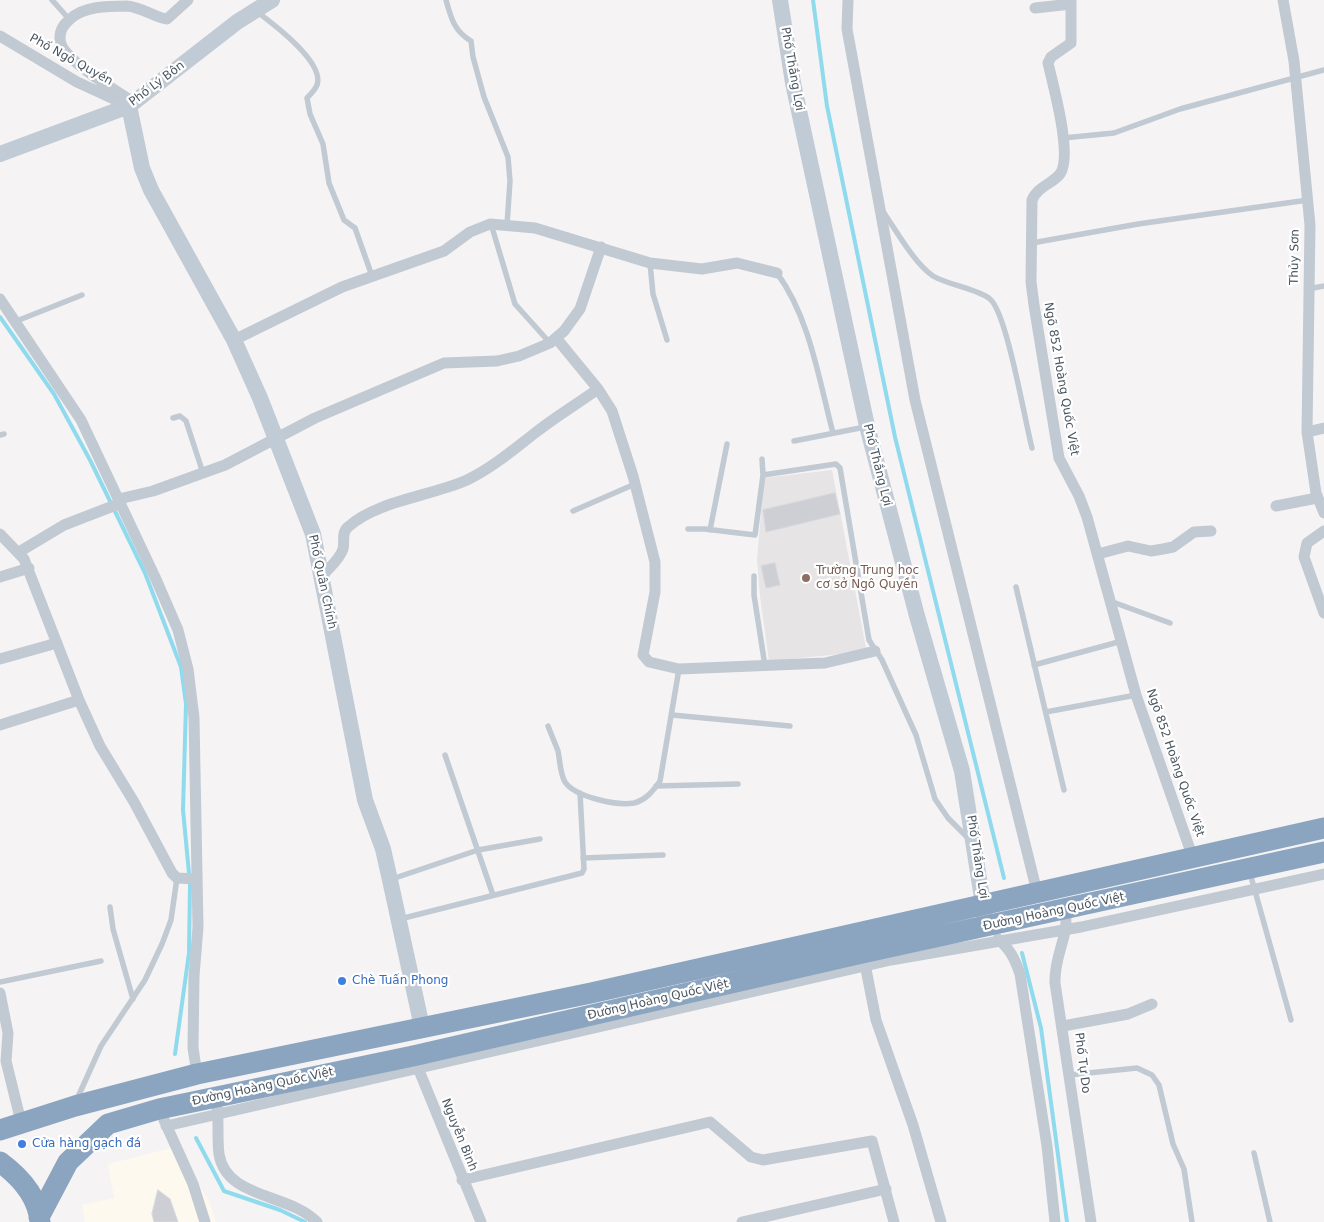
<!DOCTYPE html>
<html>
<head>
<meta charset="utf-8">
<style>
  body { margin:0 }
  canvas { display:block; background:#f5f3f3 }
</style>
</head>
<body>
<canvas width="1324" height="1222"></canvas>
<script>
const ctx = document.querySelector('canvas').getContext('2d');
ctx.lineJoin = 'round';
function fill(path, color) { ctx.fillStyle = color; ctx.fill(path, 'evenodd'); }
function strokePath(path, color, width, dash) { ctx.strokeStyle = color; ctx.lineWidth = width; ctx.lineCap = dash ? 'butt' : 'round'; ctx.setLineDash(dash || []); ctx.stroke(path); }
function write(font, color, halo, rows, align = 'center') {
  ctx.font = font + ' "DejaVu Sans",sans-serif'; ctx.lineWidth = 4.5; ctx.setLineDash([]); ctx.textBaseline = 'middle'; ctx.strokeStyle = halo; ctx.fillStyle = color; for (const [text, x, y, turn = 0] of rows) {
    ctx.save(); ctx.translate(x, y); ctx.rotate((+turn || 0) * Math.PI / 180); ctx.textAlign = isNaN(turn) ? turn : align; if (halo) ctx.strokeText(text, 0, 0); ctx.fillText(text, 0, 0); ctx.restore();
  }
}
fill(new Path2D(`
  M171 1148 208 1199 216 1222H85L82 1205 114 1198 108 1164Z`), '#fdf9ef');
fill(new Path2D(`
  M832 470 866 648 862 652 769 661 760 596 757 560 764 478Z`), '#e6e4e5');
strokePath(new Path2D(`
  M813 0 827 106 895 437 1004 878
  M0 317 54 394 90 460 145 573 181 667 186 704 183 810 190 884 189 953 175 1054
  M1022 953 1041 1028 1067 1222
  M196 1138 224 1191 280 1210 305 1222`), '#90daee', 4);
const building = new Path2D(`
  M835 493 840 514 766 532 763 510Z
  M775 563 780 585 766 588 761 566Z
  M158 1190 170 1199 178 1222H154L152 1214Z`);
fill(building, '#cdcfd5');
strokePath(building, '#d7d9de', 1);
strokePath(new Path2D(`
  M52 0 69 19
  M446 0C451 18 454 31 471 41L473 57 484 97 508 157 510 181 507 225
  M256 11C272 23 325 62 317 85 315 90 311 94 307 98L310 114 323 144 329 183 344 220 355 228 372 276
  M1063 138 1114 133 1180 109 1324 70
  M884 213C897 232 915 264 933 276 948 285 978 289 990 299 1007 313 1025 422 1032 448
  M491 224 515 304 550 343
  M1032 243 1138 224 1308 200
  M650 263 653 294 667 340
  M777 273C810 318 819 380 833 433
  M1308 289 1324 286
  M14 322 82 295
  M173 418 180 416 186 421 203 473
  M0 435 4 434
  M794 441 865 427
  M763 475 836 464 840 468 869 640 882 660 916 735 935 799 948 818 969 839
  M573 511 635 484
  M688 529H705L755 535 763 475 762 459
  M710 530 727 444
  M754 576V595L765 666
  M1016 587 1064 790
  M1110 601 1170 623
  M1034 665 1122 641
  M1046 712 1136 695
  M672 715 790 726
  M548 726C551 734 555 743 558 751 560 760 560 774 565 782 575 797 617 806 634 803 646 800 653 791 660 781L679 669
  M445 755 493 895
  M656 786 738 784
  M583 858 663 855
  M1250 873 1291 1020
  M392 879 478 850 540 839
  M110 907 113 929 133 999
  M400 919 582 873 584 869 580 793
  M0 982 101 961
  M1069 1075 1137 1068 1152 1075 1159 1085 1173 1144 1184 1169 1192 1222
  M77 1099 101 1046 145 980 162 944 171 920 177 878
  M1254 1153 1270 1222`), '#c1cad2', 5.5);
strokePath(new Path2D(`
  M848 0 847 29 915 400 1037 892
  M1071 0V43L1051 57 1048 63C1053 85 1073 156 1060 174 1052 184 1037 187 1032 200L1031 282 1034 305 1059 458 1079 496 1087 517 1136 695 1193 858
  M1283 0 1294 61 1310 225 1307 432 1316 493 1324 513
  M1035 8 1071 4
  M0 36 77 82 129 106
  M135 103C118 92 67 62 61 44 58 34 62 26 69 20 82 6 109 6 127 6 142 7 155 18 167 19L188 0
  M0 299 81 420 155 577 178 630 188 669 194 718 198 927 194 976 193 1048 197 1074
  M557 339 598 389 612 411 633 476 655 562V592L643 655 649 662 679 669 825 663 875 651
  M234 340 342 287 444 251 470 232 490 224 535 228 650 263 702 269 737 263 777 273
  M1307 432 1324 428
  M119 499 153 491 225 465 315 418 444 363 497 361 519 356 550 343 564 331 580 309 601 247
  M1276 506 1317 498
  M1324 531 1307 543 1304 557 1324 613
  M0 534 24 559 79 700 100 746 134 802 172 873 177 878 197 879
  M19 552 64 525 121 503
  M1098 554 1128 546 1151 551 1163 549 1173 547 1194 532 1211 531
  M322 576C329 568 340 559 343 549 345 541 341 533 348 527 376 501 431 496 467 480 492 468 513 450 535 433 555 417 577 404 598 389
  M0 577 29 568
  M0 659 57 643
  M0 725 79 700
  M1065 910C1070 936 1054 954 1055 983L1091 1222
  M998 939C1010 949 1015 959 1020 974L1047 1146 1055 1222
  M864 959 876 1020 913 1125 941 1222
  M0 993 8 1033 6 1061 21 1122
  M1063 1026 1128 1014 1152 1004
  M416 1063 481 1222
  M217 1107C219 1123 217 1139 219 1154 226 1199 289 1193 317 1222
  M164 1120 193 1184 205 1222
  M166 1126 891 960 1081 927 1324 874
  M462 1180 710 1122 751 1157 763 1160 872 1141 894 1222
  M742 1222 886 1189`), '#c1cad2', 11);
strokePath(new Path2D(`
  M780 0 793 83 867 426 917 616 962 771 985 917
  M129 106 142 168 151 190 234 340 260 398 313 534 365 800 383 849 390 880 422 1027
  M0 154 129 106 237 22 272 0`), '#c1cbd6', 16);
strokePath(new Path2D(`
  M0 1130 75 1106 197 1074 591 993 1324 828
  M0 1162C19 1176 38 1196 40 1222
  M39 1217 68 1162 108 1124 159 1109 413 1056 862 953 1324 852`), '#8ba5c1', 21);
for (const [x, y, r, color] of [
  [806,578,5,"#8d6e63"],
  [342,981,5,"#3f7fe0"],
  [22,1144,5,"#3f7fe0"]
]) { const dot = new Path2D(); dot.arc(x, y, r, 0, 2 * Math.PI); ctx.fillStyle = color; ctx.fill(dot); strokePath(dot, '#fff', 2); }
write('12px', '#4a5661', '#fff', [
  ["Phố Ngô Quyền",71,60,29],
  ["Phố Thắng Lợi",792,69,80],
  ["Phố Lý Bôn",157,84,-37],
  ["Thủy Sơn",1295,257,-89],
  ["Ngõ 852 Hoàng Quốc Việt",1061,379,80],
  ["Phố Thắng Lợi",877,465,76],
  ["Phố Quân Chính",322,582,78],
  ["Ngõ 852 Hoàng Quốc Việt",1175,763,71],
  ["Phố Thắng Lợi",977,857,81],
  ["Đường Hoàng Quốc Việt",1054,912,-12],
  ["Đường Hoàng Quốc Việt",658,1000,-13],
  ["Phố Tự Do",1082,1063,83],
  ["Đường Hoàng Quốc Việt",263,1087,-12],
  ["Nguyễn Bình",459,1135,68]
]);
write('12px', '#785e54', '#fff', [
  ["Trường Trung học",816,571],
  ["cơ sở Ngô Quyền",816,585]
], 'left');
write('12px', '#366cbe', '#fff', [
  ["Chè Tuấn Phong",352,981],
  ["Cửa hàng gạch đá",32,1144]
], 'left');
</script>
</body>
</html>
